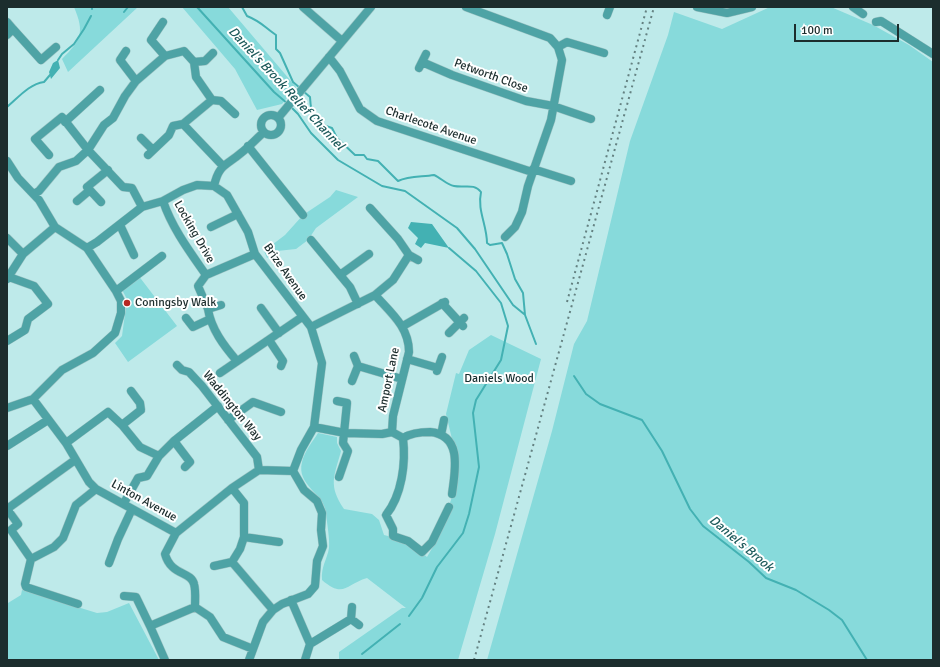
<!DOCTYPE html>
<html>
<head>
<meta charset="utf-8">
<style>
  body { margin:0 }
  #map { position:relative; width:940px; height:667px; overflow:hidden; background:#beeaea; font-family:Signika,sans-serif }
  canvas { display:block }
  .frame { position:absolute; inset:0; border:8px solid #1c2d2d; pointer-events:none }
  .scale { position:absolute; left:794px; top:24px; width:105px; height:18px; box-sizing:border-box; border:2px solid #1c2d2d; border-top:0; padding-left:5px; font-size:12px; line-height:14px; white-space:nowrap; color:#1c2d2d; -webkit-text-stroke:3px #fff; paint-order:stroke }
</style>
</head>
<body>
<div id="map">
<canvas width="940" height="667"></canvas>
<div class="frame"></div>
<div class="scale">100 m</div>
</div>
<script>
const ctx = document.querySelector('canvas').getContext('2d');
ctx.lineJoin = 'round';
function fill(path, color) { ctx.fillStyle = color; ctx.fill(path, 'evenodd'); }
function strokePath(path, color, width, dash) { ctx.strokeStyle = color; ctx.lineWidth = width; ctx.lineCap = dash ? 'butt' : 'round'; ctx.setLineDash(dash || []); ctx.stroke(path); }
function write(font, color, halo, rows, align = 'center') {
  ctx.font = font + ' Signika,sans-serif'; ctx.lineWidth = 4; ctx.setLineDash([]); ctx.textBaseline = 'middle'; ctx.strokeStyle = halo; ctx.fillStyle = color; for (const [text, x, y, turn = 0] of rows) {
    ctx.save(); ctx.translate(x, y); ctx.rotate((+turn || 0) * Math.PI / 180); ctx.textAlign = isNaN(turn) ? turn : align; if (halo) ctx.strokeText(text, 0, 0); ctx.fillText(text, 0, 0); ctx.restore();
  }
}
fill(new Path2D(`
  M74 7H138L68 72 62 59C81 40 85 33 74 7Z
  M182 7H228L296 87 282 104 257 110 235 69Z
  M770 7H831L873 25 909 45 933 62V660H487L552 431 574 344 587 321 630 141 668 35 674 12 722 29Z
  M336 190 358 197 316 228 308 240 296 249 277 251 267 258 264 251 285 235 303 215 330 197Z
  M138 275 177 326 128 362 115 343 122 336 127 299 121 288Z
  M491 335 541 359 495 534 458 660H339V652L402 608H406L367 578C346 584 344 599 322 580 321 566 327 560 329 548 330 540 327 523 326 514 325 493 296 486 302 462 304 452 313 441 318 433L337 437V443L341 451C334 477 328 485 344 509L372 514 379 520 384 535 408 541 427 557 438 538 451 500 458 464 446 414 456 373 459 374 469 350Z
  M22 590 97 613 107 612 129 603 159 660H7V607L8 603 21 595Z`), '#87dadb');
fill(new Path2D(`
  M58 60 60 68 51 79 49 72 53 63Z
  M411 222 432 224 449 248 425 243 421 248 415 244 418 238 408 228Z`), '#43b1b3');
strokePath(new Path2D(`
  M92 7V9
  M197 7 274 92 288 104
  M242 7 247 16C262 22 264 27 276 35V49L280 53 293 82 300 88
  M124 12 128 7
  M84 29 91 16
  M58 60 62 54 74 44 84 29
  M303 91 310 97C311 115 313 123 332 128L337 138 355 155H364L367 159 378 161 398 181C409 176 422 177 434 175 441 178 447 185 454 186 465 188 474 183 481 192 477 210 487 225 487 243L490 245 502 243 507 254 515 279 523 293 525 315 536 344
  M7 107C18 98 29 84 44 82L50 75
  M291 107 298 114 311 133 338 160 382 186 405 191 457 228 475 249 513 305 524 314
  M574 376 586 394 600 404 642 420 662 451 690 509 703 526 749 562 766 578 796 590 829 610 842 620 867 660
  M409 616 422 598 437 567 463 533 469 514 479 467 473 413 476 400 501 360 508 326 501 303 476 271 449 248
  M362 654 400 624`), '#43b1b3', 2);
const minor = new Path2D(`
  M303 7 342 41
  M466 7 550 38 558 47 562 60 551 120 528 186 522 212 515 227 505 237
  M697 7 727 13 752 7
  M853 7 863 14
  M607 15 610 7
  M7 22 13 29 7 35
  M163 22 151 40 165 56
  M876 22 881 21 933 54
  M13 29 41 60 56 47
  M558 47 567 42 604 53
  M126 51 120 60 136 81
  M329 57 340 71 360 109 377 121 532 172
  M194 62 205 61 213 53
  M422 62 452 75 526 101 553 106 591 119
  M419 68 426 54
  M212 100 221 101 235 114
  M261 125a10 10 0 1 1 20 0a10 10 0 1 1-20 0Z
  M278 118 371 7
  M65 122 100 90
  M141 138 153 150
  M248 146 303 215
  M49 155 35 139 62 117 88 150 123 187 132 188 142 207
  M148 155 169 135 173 126 183 124
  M7 161 18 178 39 200 55 227 87 248 116 291 121 301V313L115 333 93 353 62 370 33 399 7 408
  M533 169 571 181
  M214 186C219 164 226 166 241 153 249 147 256 139 264 132
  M34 194 39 191 59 167 76 161 88 150 104 125 113 118 125 96 136 81 165 56 184 51 194 62 196 77 212 100 183 124 222 165
  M77 201 90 190
  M163 201C172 228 190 252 206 275
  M101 202 87 187 108 170
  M120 225 134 255
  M211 227 238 214
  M7 238 23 254
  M311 240 350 287 358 304
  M87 248 97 242 142 207 163 201 183 190 197 185 214 186 227 195 248 232 255 254 311 327 322 363 314 427 301 450 293 471
  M409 255 418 260
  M206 275 255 254
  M206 275 198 286 208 309 221 305
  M340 275 369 254
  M7 279 23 254 55 227
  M116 291 162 256
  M375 295C391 313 409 327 409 352L393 416 392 432
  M442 303 463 326
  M261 308 279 333
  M208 309C211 329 224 346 237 361
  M186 318 193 327 210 319
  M403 326 445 302
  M311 327 375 295 393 280 409 255 398 239 370 208
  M449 333 464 318
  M269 340 283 361 281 366
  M7 341 25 330 28 319 48 304 34 286 9 277
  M407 359 438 368
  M177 365 182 370 189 372 202 386 257 457 259 470
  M358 366 402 379
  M437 371 442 357
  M220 373 302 317
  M352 381 358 366 354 356
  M33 399 66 443 89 482 96 489 176 533
  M337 401 347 403 343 443 348 451 339 477
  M228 420 253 402 281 412
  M122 425 141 410 140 403 131 391
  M314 427 345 433 382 434 392 432 403 438C406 463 402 495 386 515L393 529V536L408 541 422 552 432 542 449 507
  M441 435 444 420
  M403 438C411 433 420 432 430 432 463 435 455 471 452 494
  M174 441 190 462 185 467
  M66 443 108 412 122 425 140 447 159 456 174 441 218 406
  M7 446 48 420
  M232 488 244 503V537L240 549 232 562
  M124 503 138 478 147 476 159 456
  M7 509 18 524 11 530 31 559 25 584 26 587 78 604
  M7 509 75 460
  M244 537 279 542
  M31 559 54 547 63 538 76 505 96 489
  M109 563 118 539 132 509
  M214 566 232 562 273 610
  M124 596 136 597 150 626 195 607
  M291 600 310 644 305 660
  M195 607C195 600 196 591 194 584 191 571 171 576 165 554L176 533 232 488 259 470 293 471
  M195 607 210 617 223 637 253 649
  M351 619 359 625
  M150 626 165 660
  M310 644 351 619 352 607
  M249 660 263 622 273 610 282 604 308 594 315 586 317 561 323 546 321 530 322 513 317 501 304 490 293 471`);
strokePath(minor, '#9ec4c4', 9);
strokePath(minor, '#4ea3a5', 8);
strokePath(new Path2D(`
  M567 302 647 7
  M474 660 654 7`), '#648181', 2, [2, 4]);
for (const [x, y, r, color] of [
  [127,303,4,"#b72823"]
]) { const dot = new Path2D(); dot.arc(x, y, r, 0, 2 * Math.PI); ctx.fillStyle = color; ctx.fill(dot); strokePath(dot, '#fff', 1.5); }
write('12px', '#1c2d2d', '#fff', [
  ["Petworth Close",491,76,20],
  ["Charlecote Avenue",431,126,19],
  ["Locking Drive",194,232,60],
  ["Brize Avenue",285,272,55],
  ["Amport Lane",389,380,-78],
  ["Waddington Way",232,406,51],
  ["Linton Avenue",144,501,29]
]);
write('12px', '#1c2d2d', '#fff', [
  ["Coningsby Walk",135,303]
], 'left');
write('12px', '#162e2f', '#fff', [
  ["Daniels Wood",499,379]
]);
write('italic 13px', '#1e5b5c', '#fff', [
  ["Daniel's Brook Relief Channel",286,89,47],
  ["Daniel's Brook",741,544,40]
]);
</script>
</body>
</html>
